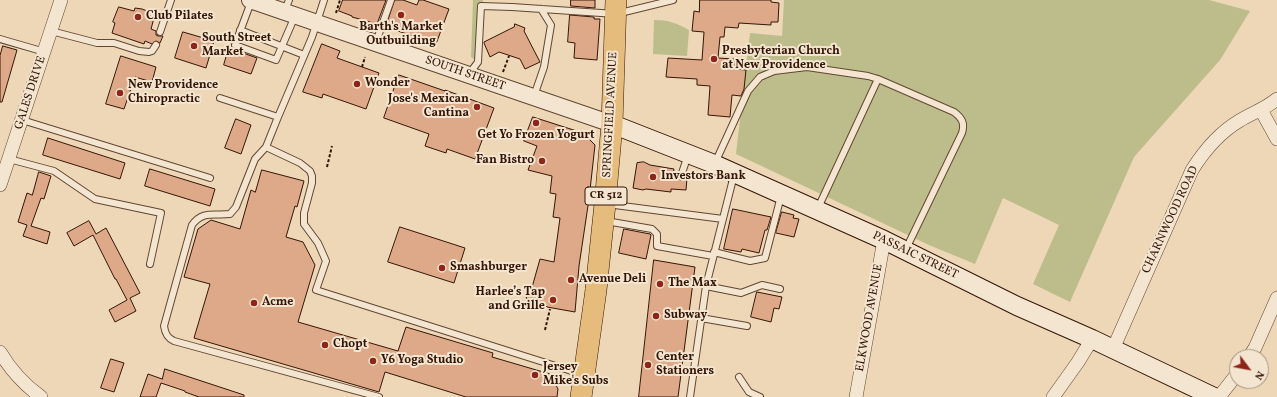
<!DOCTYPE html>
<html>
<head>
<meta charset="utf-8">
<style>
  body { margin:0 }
  #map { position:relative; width:1277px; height:397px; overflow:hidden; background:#edd7b7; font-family:Vollkorn,serif }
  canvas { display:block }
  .north { position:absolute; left:1229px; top:349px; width:40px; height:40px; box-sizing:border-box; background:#f3e5d0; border:1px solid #a7927f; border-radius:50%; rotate:122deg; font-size:11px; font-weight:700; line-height:16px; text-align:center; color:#341506 }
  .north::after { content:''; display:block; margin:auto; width:14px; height:18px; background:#8f2418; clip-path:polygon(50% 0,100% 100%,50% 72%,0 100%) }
</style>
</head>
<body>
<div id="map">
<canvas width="1277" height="397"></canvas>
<div class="north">N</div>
</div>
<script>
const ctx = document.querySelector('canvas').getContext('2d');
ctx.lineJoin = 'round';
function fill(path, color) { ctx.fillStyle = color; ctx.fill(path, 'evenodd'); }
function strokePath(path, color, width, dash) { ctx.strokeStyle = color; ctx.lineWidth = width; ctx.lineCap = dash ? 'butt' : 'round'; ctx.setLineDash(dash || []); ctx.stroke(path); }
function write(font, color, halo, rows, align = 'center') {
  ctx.font = font + ' Vollkorn,serif'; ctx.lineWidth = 4; ctx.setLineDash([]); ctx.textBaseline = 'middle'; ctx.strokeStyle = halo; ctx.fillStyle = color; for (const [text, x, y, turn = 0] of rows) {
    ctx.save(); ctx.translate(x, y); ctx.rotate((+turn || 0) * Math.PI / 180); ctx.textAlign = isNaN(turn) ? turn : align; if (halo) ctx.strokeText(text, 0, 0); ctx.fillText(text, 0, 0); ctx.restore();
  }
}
fill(new Path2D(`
  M473 0H483L478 62 471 57Z
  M784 0H1209L1250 11 1220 60 1134 157 1070 302 1033 284 1059 225 1003 198 975 264 929 245 736 154 750 33 782 36Z
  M654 20C669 20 676 23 689 30L687 56 653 54Z`), '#bdbd8b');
const building = new Path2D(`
  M343 0H386L377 24 352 17V16L339 11Z
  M395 0H403L417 5 419 0H423L449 9 436 44 386 27Z
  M571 0H595V8L571 6Z
  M700 0H771V2L779 3 778 22H771V25L739 23 738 28 725 27 724 37H720L718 58 735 59V69L746 70 744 89 741 96 732 95 730 117 708 115 710 86 697 85V79L666 77 668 58 702 60 704 32 692 31 694 11 699 12Z
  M119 7 134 11 135 8 142 9 147 11 151 17 154 18 151 29 156 31V35L158 36H163L160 43 156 41 152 44 145 41 144 44 112 33 115 23 113 22Z
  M570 15 594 17V19H600L597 60 574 58 575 43 568 42Z
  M515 24 525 28 524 31 540 62 525 69 520 59 499 52 490 57 484 43V42L514 27Z
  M183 32 214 41 206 68 175 58Z
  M322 44 340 51 337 58 379 73 366 109 323 94 322 98 303 92Z
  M3 46 17 50 2 102H0V56Z
  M229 48 257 58 251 74 224 65Z
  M121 56 156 67 152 82 135 77 124 109 106 104Z
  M399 75 445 91V90L494 108 475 159 447 149 446 153 425 146 429 134 384 118Z
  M533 117 583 133 595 145 589 199 579 266 575 312 547 307 546 306 538 303 537 302 530 300 526 298 528 294 531 291 540 259 554 262 560 218 553 217 556 194 550 193 552 176 528 170 537 146 524 141Z
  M236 119 251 125 241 154 225 148Z
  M48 138 125 163 120 179 43 155Z
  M644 162 650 165 674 169 673 176H677L680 180H684L685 177 687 178 686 190 671 189V192L646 189 643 190 633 188 637 163Z
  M150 169 215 189 210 206 145 186Z
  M262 170 304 181 297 207 295 206 286 237 303 242 315 265 298 322 398 351 406 327 493 353 492 357 550 374 558 389 557 397H466L385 372 379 392 194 338 210 284 184 277 198 229 211 220 240 229 251 190 255 192Z
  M39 172 51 176 44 199 41 198 31 226 50 232 47 244 23 236 27 225 18 222 27 193 32 195Z
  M733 209 771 217 767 230H765L759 253 742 249 741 252 724 249Z
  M782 212 794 215 793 218 799 219 794 237 776 233Z
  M89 221 96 234 106 228 140 293 130 298 136 311 115 322 109 310 127 300 116 279H115L93 235 74 246 67 233Z
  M400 227 465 248 454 283 388 262Z
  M624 229 650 234 651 235 646 259 619 253Z
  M654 260 695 267 678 397H639Z
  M757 292 782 297 779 309 774 308 771 322 751 317Z
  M111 359 124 363 114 392 101 388Z
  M165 369 244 395V397H199L185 392V391L161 383 156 397H140L148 374 162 379Z`);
fill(building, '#dea988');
strokePath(building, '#341506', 1);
const service = new Path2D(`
  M324 0 312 37 278 117 266 147 300 163 310 171 312 176V183L304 213V224L318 243 326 261 316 290 581 374
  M251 2 235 45 276 60 295 16
  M284 12 289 0
  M240 30 304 55
  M51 31 97 43H114L139 51 149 52 152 51 156 45
  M160 32 171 0
  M0 39 45 52
  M376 42 391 0
  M469 74 478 62 481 6 512 7 616 14 673 0
  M534 96 544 67 551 25 541 9
  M220 98 278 117
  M22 120 210 178
  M266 147 255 159 236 207 230 214C214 216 203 210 192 225L164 326C165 333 167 338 174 341L379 397
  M9 159 54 171 95 199 161 213 150 264
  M715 163 748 91 760 77 774 71 807 67 868 76 878 79 954 112C962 118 965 123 962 133L906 249
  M681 176 688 155
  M607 204 723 219
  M818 208 878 79
  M606 221 652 229 657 234V246L713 256
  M714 252 750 261 765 258 781 196
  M706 286 741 293 762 285 780 289
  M701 318 747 326
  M739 377 749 392 760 397
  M690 397 706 286 734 175`);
const minor = new Path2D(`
  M1261 110 1277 139
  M0 185 61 0
  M1113 349 1192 170C1204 151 1219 133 1239 121 1252 113 1265 109 1277 99
  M0 352C10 369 26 386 41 397
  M1249 357 1255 348 1277 298
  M856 397 884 240
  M1053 397 1078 362 1092 339
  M1219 397 1237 374`);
const tertiary = new Path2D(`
  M250 0 612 124`);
const secondary = new Path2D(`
  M612 124 714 164 884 240 1017 306 1092 339 1214 397`);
const primary = new Path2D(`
  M581 397 596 290 605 204 612 124 616 0`);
strokePath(service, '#624632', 8);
strokePath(minor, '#624632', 14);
strokePath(tertiary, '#624632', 18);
strokePath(secondary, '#341506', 20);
strokePath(primary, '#341506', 22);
strokePath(new Path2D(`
  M336 13 340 0
  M362 67 365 57
  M503 72 509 56
  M327 167 332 146
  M545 330 550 309`), '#341506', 2, [3, 2]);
strokePath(service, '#f3e5d0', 6);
strokePath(minor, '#f3e5d0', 13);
strokePath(tertiary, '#f3e5d0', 16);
strokePath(secondary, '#f3e5d0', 18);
strokePath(primary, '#e6bc7c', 21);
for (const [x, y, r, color] of [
  [401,15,4,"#8f2418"],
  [138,17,4,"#8f2418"],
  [194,46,4,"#8f2418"],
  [714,59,4,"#8f2418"],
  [357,84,4,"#8f2418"],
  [120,93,4,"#8f2418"],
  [477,107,4,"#8f2418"],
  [536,123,4,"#8f2418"],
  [542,161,4,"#8f2418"],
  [653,177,4,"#8f2418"],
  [442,268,4,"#8f2418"],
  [571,280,4,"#8f2418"],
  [660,284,4,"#8f2418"],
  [553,300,4,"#8f2418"],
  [254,303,4,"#8f2418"],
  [656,316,4,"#8f2418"],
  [325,345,4,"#8f2418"],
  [373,361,4,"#8f2418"],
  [648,365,4,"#8f2418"],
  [535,375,4,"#8f2418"]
]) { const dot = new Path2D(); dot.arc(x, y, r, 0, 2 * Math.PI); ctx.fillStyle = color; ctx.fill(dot); strokePath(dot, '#f3e5d0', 1.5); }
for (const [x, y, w] of [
  [606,196,42]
]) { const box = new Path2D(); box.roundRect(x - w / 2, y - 9, w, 18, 3); ctx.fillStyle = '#f3e5d0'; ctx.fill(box); strokePath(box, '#341506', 1); }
write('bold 11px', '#341506', null, [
  ["CR 512",606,196]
]);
write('bold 12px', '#341506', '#f3e5d0', [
  ["Club Pilates",146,17],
  ["Barth's Market",401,28,"center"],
  ["Outbuilding",401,42,"center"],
  ["South Street",202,39],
  ["Market",202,53],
  ["Presbyterian Church",722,52],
  ["at New Providence",722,66],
  ["Wonder",365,84],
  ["New Providence",128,86],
  ["Chiropractic",128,100],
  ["Jose's Mexican",469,100,"right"],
  ["Cantina",469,114,"right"],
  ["Get Yo Frozen Yogurt",536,136,"center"],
  ["Fan Bistro",534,161,"right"],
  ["Investors Bank",661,177],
  ["Smashburger",450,268],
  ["Avenue Deli",579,280],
  ["The Max",668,284],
  ["Harlee’s Tap",545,293,"right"],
  ["and Grille",545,307,"right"],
  ["Acme",262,303],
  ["Subway",664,316],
  ["Chopt",333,345],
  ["Center",656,358],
  ["Stationers",656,372],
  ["Y6 Yoga Studio",381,361],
  ["Jersey",543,368],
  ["Mike's Subs",543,382]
], 'left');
write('12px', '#341506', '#f3e5d0', [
  ["SOUTH STREET",465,74,19],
  ["GALES DRIVE",31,93,-72],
  ["SPRINGFIELD AVENUE",611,115,-87],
  ["CHARNWOOD ROAD",1171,220,-65],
  ["PASSAIC STREET",915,256,26],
  ["ELKWOOD AVENUE",870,318,-80]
]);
</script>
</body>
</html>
